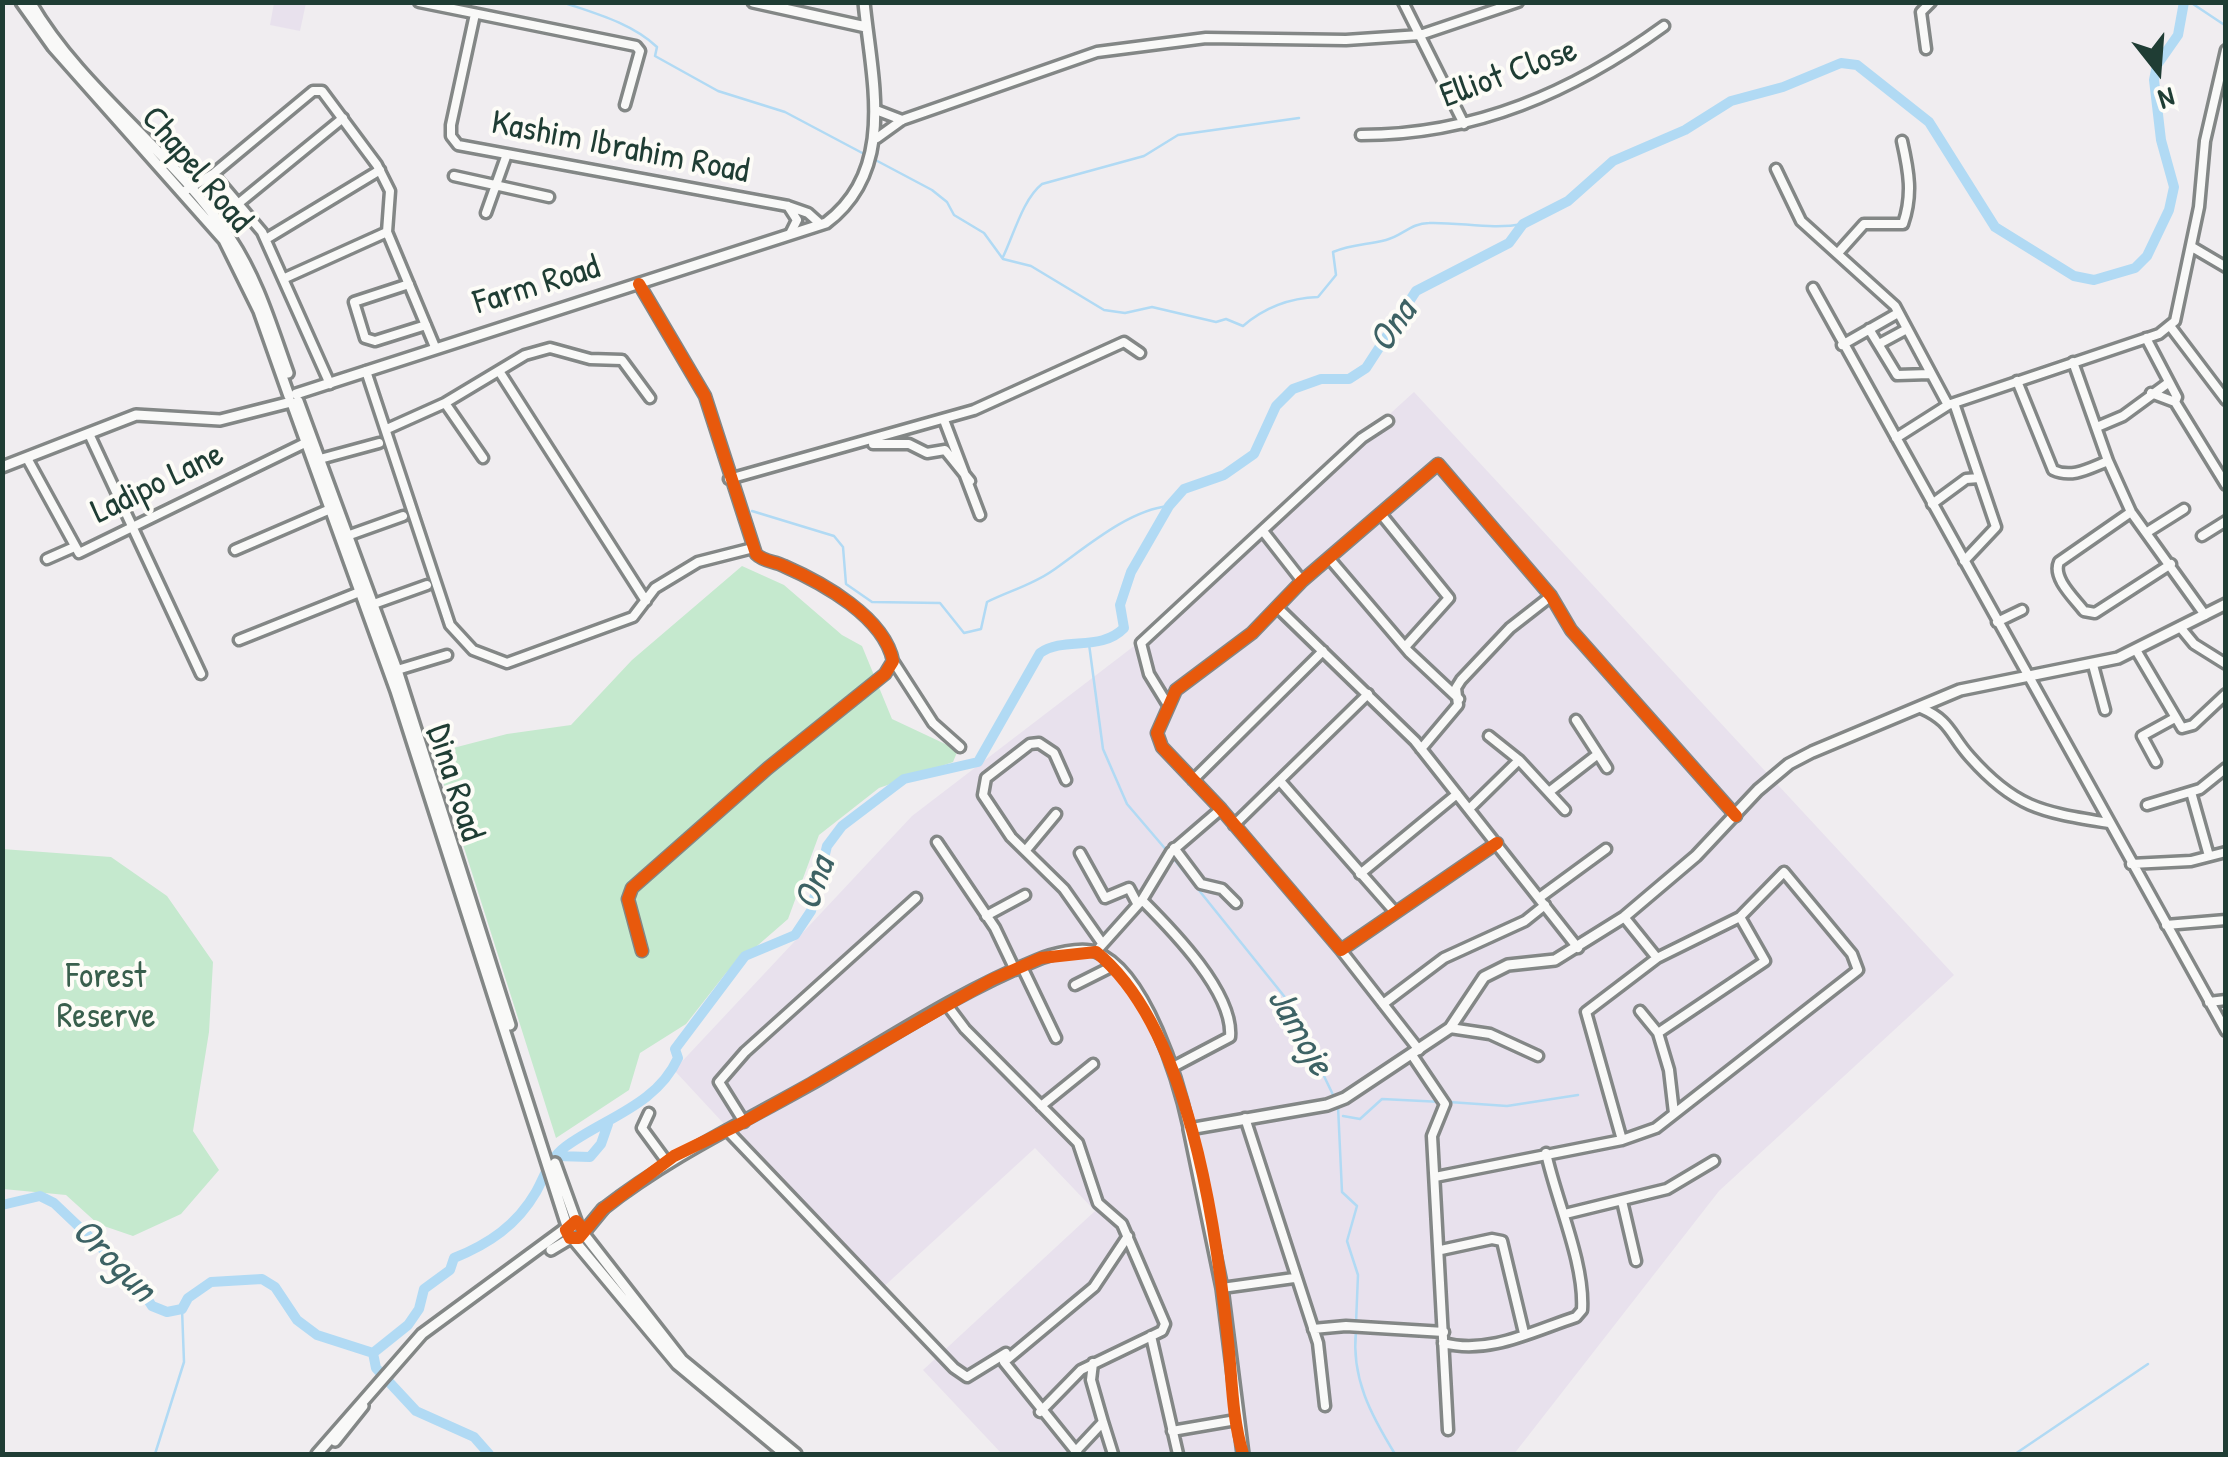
<!DOCTYPE html>
<html>
<head>
<meta charset="utf-8">
<style>
  body { margin:0 }
  #map { position:relative; width:2228px; height:1457px; overflow:hidden; background:#f0edf0; font-family:"Patrick Hand",sans-serif }
  canvas { display:block }
  .frame { position:absolute; inset:0; border:5px solid #1f3d34; pointer-events:none }
  .north { position:absolute; left:2108px; top:20px; width:100px; height:100px; -webkit-text-stroke:8px #fdfcf7; paint-order:stroke; rotate:163deg; font-size:28px; font-weight:700; line-height:40px; text-align:center; color:#1f3d34 }
  .north::after { content:''; display:block; margin:auto; width:35px; height:45px; background:#1f3d34; clip-path:polygon(50% 0,100% 100%,50% 72%,0 100%) }
</style>
</head>
<body>
<div id="map">
<canvas width="2228" height="1457"></canvas>
<div class="frame"></div>
<div class="north">N</div>
</div>
<script>
const ctx = document.querySelector('canvas').getContext('2d');
ctx.lineJoin = 'round';
function fill(path, color) { ctx.fillStyle = color; ctx.fill(path, 'evenodd'); }
function strokePath(path, color, width, dash) { ctx.strokeStyle = color; ctx.lineWidth = width; ctx.lineCap = dash ? 'butt' : 'round'; ctx.setLineDash(dash || []); ctx.stroke(path); }
function write(font, color, halo, rows, align = 'center') {
  ctx.font = font + ' "Patrick Hand",sans-serif'; ctx.lineWidth = 8; ctx.setLineDash([]); ctx.textBaseline = 'middle'; ctx.strokeStyle = halo; ctx.fillStyle = color; for (const [text, x, y, turn = 0] of rows) {
    ctx.save(); ctx.translate(x, y); ctx.rotate((+turn || 0) * Math.PI / 180); ctx.textAlign = isNaN(turn) ? turn : align; if (halo) ctx.strokeText(text, 0, 0); ctx.fillText(text, 0, 0); ctx.restore();
  }
}
fill(new Path2D(`
  M274 3H306L300 31 270 25Z
  M1414 392 1954 975 1719 1191 1514 1454H1002L923 1370 1095 1211 1035 1148 879 1291 674 1070 912 816 1138 643Z`), '#e8e1ed');
fill(new Path2D(`
  M742 566 784 585 842 635 862 646 892 719 958 750 953 762 879 788 819 835 788 919 726 973 686 1024 640 1053 629 1090 556 1138 434 753 507 734 571 725 632 660Z
  M2 849 111 857 167 896 213 962 209 1032 193 1131 219 1170 181 1214 133 1236 98 1224 66 1195 3 1189Z`), '#c5e9ce');
strokePath(new Path2D(`
  M562 2C594 13 632 23 657 47L655 56 718 91 785 112 932 190 947 202 954 215 984 233 1003 259 1031 266 1104 310 1125 313 1152 307 1216 322 1226 319 1243 326C1265 307 1289 298 1318 297L1336 275 1333 252C1352 244 1367 245 1386 240 1402 236 1411 223 1429 223 1461 222 1491 230 1523 224
  M2190 2 2226 26
  M1003 257C1014 234 1023 199 1042 184L1144 156 1178 135 1299 118
  M752 511 834 536 843 547 846 584 872 602 940 603 964 633 981 629 987 602C1009 591 1032 585 1052 571 1085 548 1128 510 1169 506
  M1089 644 1103 749 1127 804 1168 852
  M1173 858 1288 1001 1335 1099
  M1449 1102 1507 1106 1578 1095
  M1338 1106 1342 1192 1357 1206 1347 1241 1358 1275 1356 1323
  M1343 1116 1360 1119 1382 1099 1442 1102
  M1356 1331C1351 1378 1371 1415 1395 1454
  M155 1454 184 1362 182 1309
  M2015 1454 2148 1364`), '#b1daf4', 2.5);
strokePath(new Path2D(`
  M557 1156 590 1157 601 1144 608 1124
  M2 1205 40 1196 54 1203 135 1280 152 1306 167 1312 182 1309 188 1298 211 1282 262 1279 275 1287 297 1320 317 1335 373 1353
  M373 1353 408 1325 419 1309 424 1289 450 1270 454 1258C489 1244 517 1225 536 1192 545 1176 549 1159 565 1147 604 1118 656 1106 678 1058L675 1049 745 956 795 935 811 911 827 846 842 826 904 779 978 762 1040 653C1064 636 1101 652 1124 628L1120 605 1131 572 1169 506 1184 489 1224 475 1254 454 1276 406 1293 389 1321 379H1349L1366 368 1416 291 1509 243 1523 224 1568 201 1613 161 1685 130 1731 101 1783 87 1841 63 1857 65 1929 122 1995 227 2074 276 2094 280 2135 268 2147 256 2169 210 2174 187 2161 140 2154 80 2157 65 2178 35 2184 2
  M373 1353 376 1368 416 1411 474 1437 489 1454`), '#b1daf4', 10);
const minor = new Path2D(`
  M419 2 636 46 640 51 625 105
  M1403 2 1464 124
  M475 14 451 125V136L458 145 788 206 808 213 818 222
  M1926 49 1921 12 1931 2
  M876 110 902 120
  M1361 135C1475 135 1573 92 1664 26
  M877 138 902 120 1097 52 1206 38 1346 40 1420 35 1518 2
  M1776 169 1801 221 1895 306 1948 405 2159 334 2175 321 2199 207 2205 141 2226 50
  M213 174 262 232 330 384
  M454 176 549 197
  M183 192 213 174 313 91H322L377 165 390 191 387 232 435 347
  M239 203 343 118
  M788 206 797 220 791 232
  M486 213 507 154
  M266 239 380 170
  M2192 247 2226 267
  M1838 253 1864 224H1903C1913 195 1909 172 1902 141
  M285 278 387 232
  M409 284 354 302 365 338 375 341 426 325
  M639 284 705 396 756 554C764 562 774 561 784 566 823 583 884 617 893 661L885 674 768 768 632 888 628 899 642 951
  M1813 288 2226 1031
  M2170 326 2226 400
  M1869 329 1897 375 1930 374
  M2146 338 2177 397 2175 402 2226 485
  M1879 344 1905 330
  M1842 345 1898 313
  M366 371 450 625 473 650 507 663 633 617 655 588 698 562 753 548
  M499 371 646 601
  M2017 381 2053 470C2072 479 2090 468 2108 461L2073 362
  M2151 393 2175 402
  M445 403 483 458
  M1954 403 1996 527 1964 561
  M944 420 980 515
  M2097 427 2123 416 2168 383
  M387 429 445 403 525 355 550 348 590 359 622 360 650 398
  M90 436 201 674
  M1896 438 1948 405
  M873 444H909L927 453 945 450 970 481
  M320 459 379 443
  M28 460 79 553 305 443
  M2108 461 2131 512 2205 615
  M729 479 974 410 1124 342 1140 353
  M1932 504 1966 479 1979 478
  M2131 512 2059 562C2052 578 2074 598 2084 611L2095 613 2171 564
  M1381 514 1449 598 1405 647
  M1263 531 1302 581
  M2149 531 2184 509
  M347 536 403 516
  M2202 536 2226 521
  M235 550 328 510
  M1329 558 1409 652 1459 699
  M47 559 72 548
  M371 605 427 585
  M1277 607 1415 741 1578 948
  M1997 622 2022 610
  M2180 627 2194 644 2226 664
  M239 640 357 593
  M2136 650 2182 728 2193 725 2226 694
  M893 661 933 723 960 747
  M2093 665 2105 710
  M394 671 447 655
  M1168 705 1149 674 1141 643 1362 438 1388 421
  M1921 708C1951 721 1950 735 1970 757 2016 809 2043 812 2109 823
  M1576 720 1607 768
  M1489 736 1519 760 1565 810
  M1421 749 1458 705 1456 688 1461 680 1510 628 1551 596
  M2156 762 2142 736 2173 719
  M1066 780 1054 753 1039 743 1030 744 986 778 983 795 1011 837 1064 889 1102 943
  M1193 780 1323 651
  M1280 781 1395 912
  M1549 792 1598 754
  M2191 792 2209 856
  M2147 805 2200 789 2226 768
  M1469 809 1519 760
  M1234 825 1368 694
  M937 842 995 928 1015 970
  M1497 843 1341 950 1221 809 1162 747 1157 733 1176 690 1252 633 1302 581 1438 464 1551 596 1571 630 1736 816
  M1174 848 1201 884 1222 889 1236 903
  M1026 850 1056 814
  M1080 853 1105 898 1129 888 1137 903
  M2131 864 2191 861 2226 852
  M1360 874 1457 794
  M1539 898 1606 849
  M1142 900C1172 930 1234 993 1230 1037L1175 1066
  M986 916 1025 895
  M2166 925 2226 920
  M1100 947 1142 900 1171 852 1221 809
  M1341 950 1419 1050
  M1022 967 1056 1038
  M1075 985 1113 966
  M2209 1002 2226 1000
  M1383 1004 1444 958 1525 921 1545 905
  M947 1005 965 1029 1078 1143 1098 1203 1122 1224 1165 1324 1162 1331 1081 1370 1040 1412
  M1640 1011 1658 1033 1765 961 1740 917
  M1450 1028 1490 1034 1538 1056
  M1658 1033 1669 1070 1674 1113
  M1412 1055 1445 1104 1432 1136 1448 1430
  M1041 1106 1093 1064
  M649 1113 642 1128 667 1162
  M1245 1118 1318 1343 1325 1406
  M744 1122 719 1082 745 1052 916 898
  M727 1130 954 1368 967 1377 1006 1353
  M1622 1140 1586 1012 1657 958
  M1435 1177 1622 1140 1656 1128 1858 970 1852 954 1784 872 1740 917 1657 958 1624 917
  M1622 1201 1636 1261
  M603 1209C668 1158 740 1124 811 1084 885 1041 958 992 1037 960 1051 954 1081 946 1096 952 1146 971 1179 1082 1189 1129
  M1565 1214 1667 1189 1714 1161
  M1441 1250 1492 1239 1502 1241 1524 1333
  M1222 1288 1294 1278
  M1313 1329 1346 1326 1444 1332
  M1151 1336 1178 1454
  M1443 1343C1489 1355 1533 1331 1576 1317L1582 1310C1585 1263 1556 1200 1546 1153
  M1103 1422 1113 1454
  M1172 1431 1236 1420
  M1075 1452 1103 1422 1091 1380 1093 1363
  M1078 1454 1004 1362 1094 1287 1128 1236`);
const tertiary = new Path2D(`
  M21 2 53 47 224 240 259 311 289 396
  M30 2C82 92 174 152 230 238 258 280 271 326 288 373
  M753 2 866 27
  M296 394 826 223C898 169 871 77 864 2
  M298 401 397 670 510 1025
  M292 403 396 691 567 1226
  M2 467 136 415 220 420 291 402
  M555 1163 576 1221
  M583 1233 682 1360 796 1454
  M580 1237 603 1209
  M573 1239 677 1364 785 1454
  M551 1250 571 1238
  M335 1441 363 1406
  M317 1454 422 1334 566 1228
  M1243 1454 1222 1288 1189 1129 1327 1105 1345 1098 1450 1028 1484 977 1508 965 1555 960 1624 917 1696 856 1758 790 1789 764 1812 752 1960 690 2118 658 2226 604`);
strokePath(minor, '#838786', 15);
strokePath(tertiary, '#838786', 16);
strokePath(minor, '#f9f9f8', 8);
strokePath(tertiary, '#f9f9f8', 9);
strokePath(new Path2D(`
  M639 284 705 396 756 554C764 562 774 561 784 566 823 583 884 617 893 661L885 674 768 768 632 888 628 899 642 951
  M1497 843 1341 950 1221 809 1162 747 1157 733 1176 690 1252 633 1302 581 1438 464 1551 596 1571 630 1736 816
  M584 1230 576 1221 566 1230 570 1238H579L603 1209 674 1156 744 1122 991 980 1041 958 1096 952C1189 1028 1216 1225 1228 1341 1232 1379 1232 1418 1243 1454`), '#e8590c', 12);
write('35px', '#1f3d34', '#fdfcf7', [
  ["Elliot Close",1509,74,-20],
  ["Kashim Ibrahim Road",620,148,11],
  ["Chapel Road",196,170,50],
  ["Farm Road",537,286,-17],
  ["Ladipo Lane",158,484,-26],
  ["Dina Road",454,783,72]
]);
write('35px', '#395f4d', '#fdfcf7', [
  ["Forest",106,978],
  ["Reserve",106,1018]
]);
write('italic 38px', '#3d6264', '#fdfcf7', [
  ["Ona",1394,327,-56],
  ["Ona",816,884,-71],
  ["Jamoje",1299,1032,60],
  ["Orogun",113,1261,45]
]);
</script>
</body>
</html>
